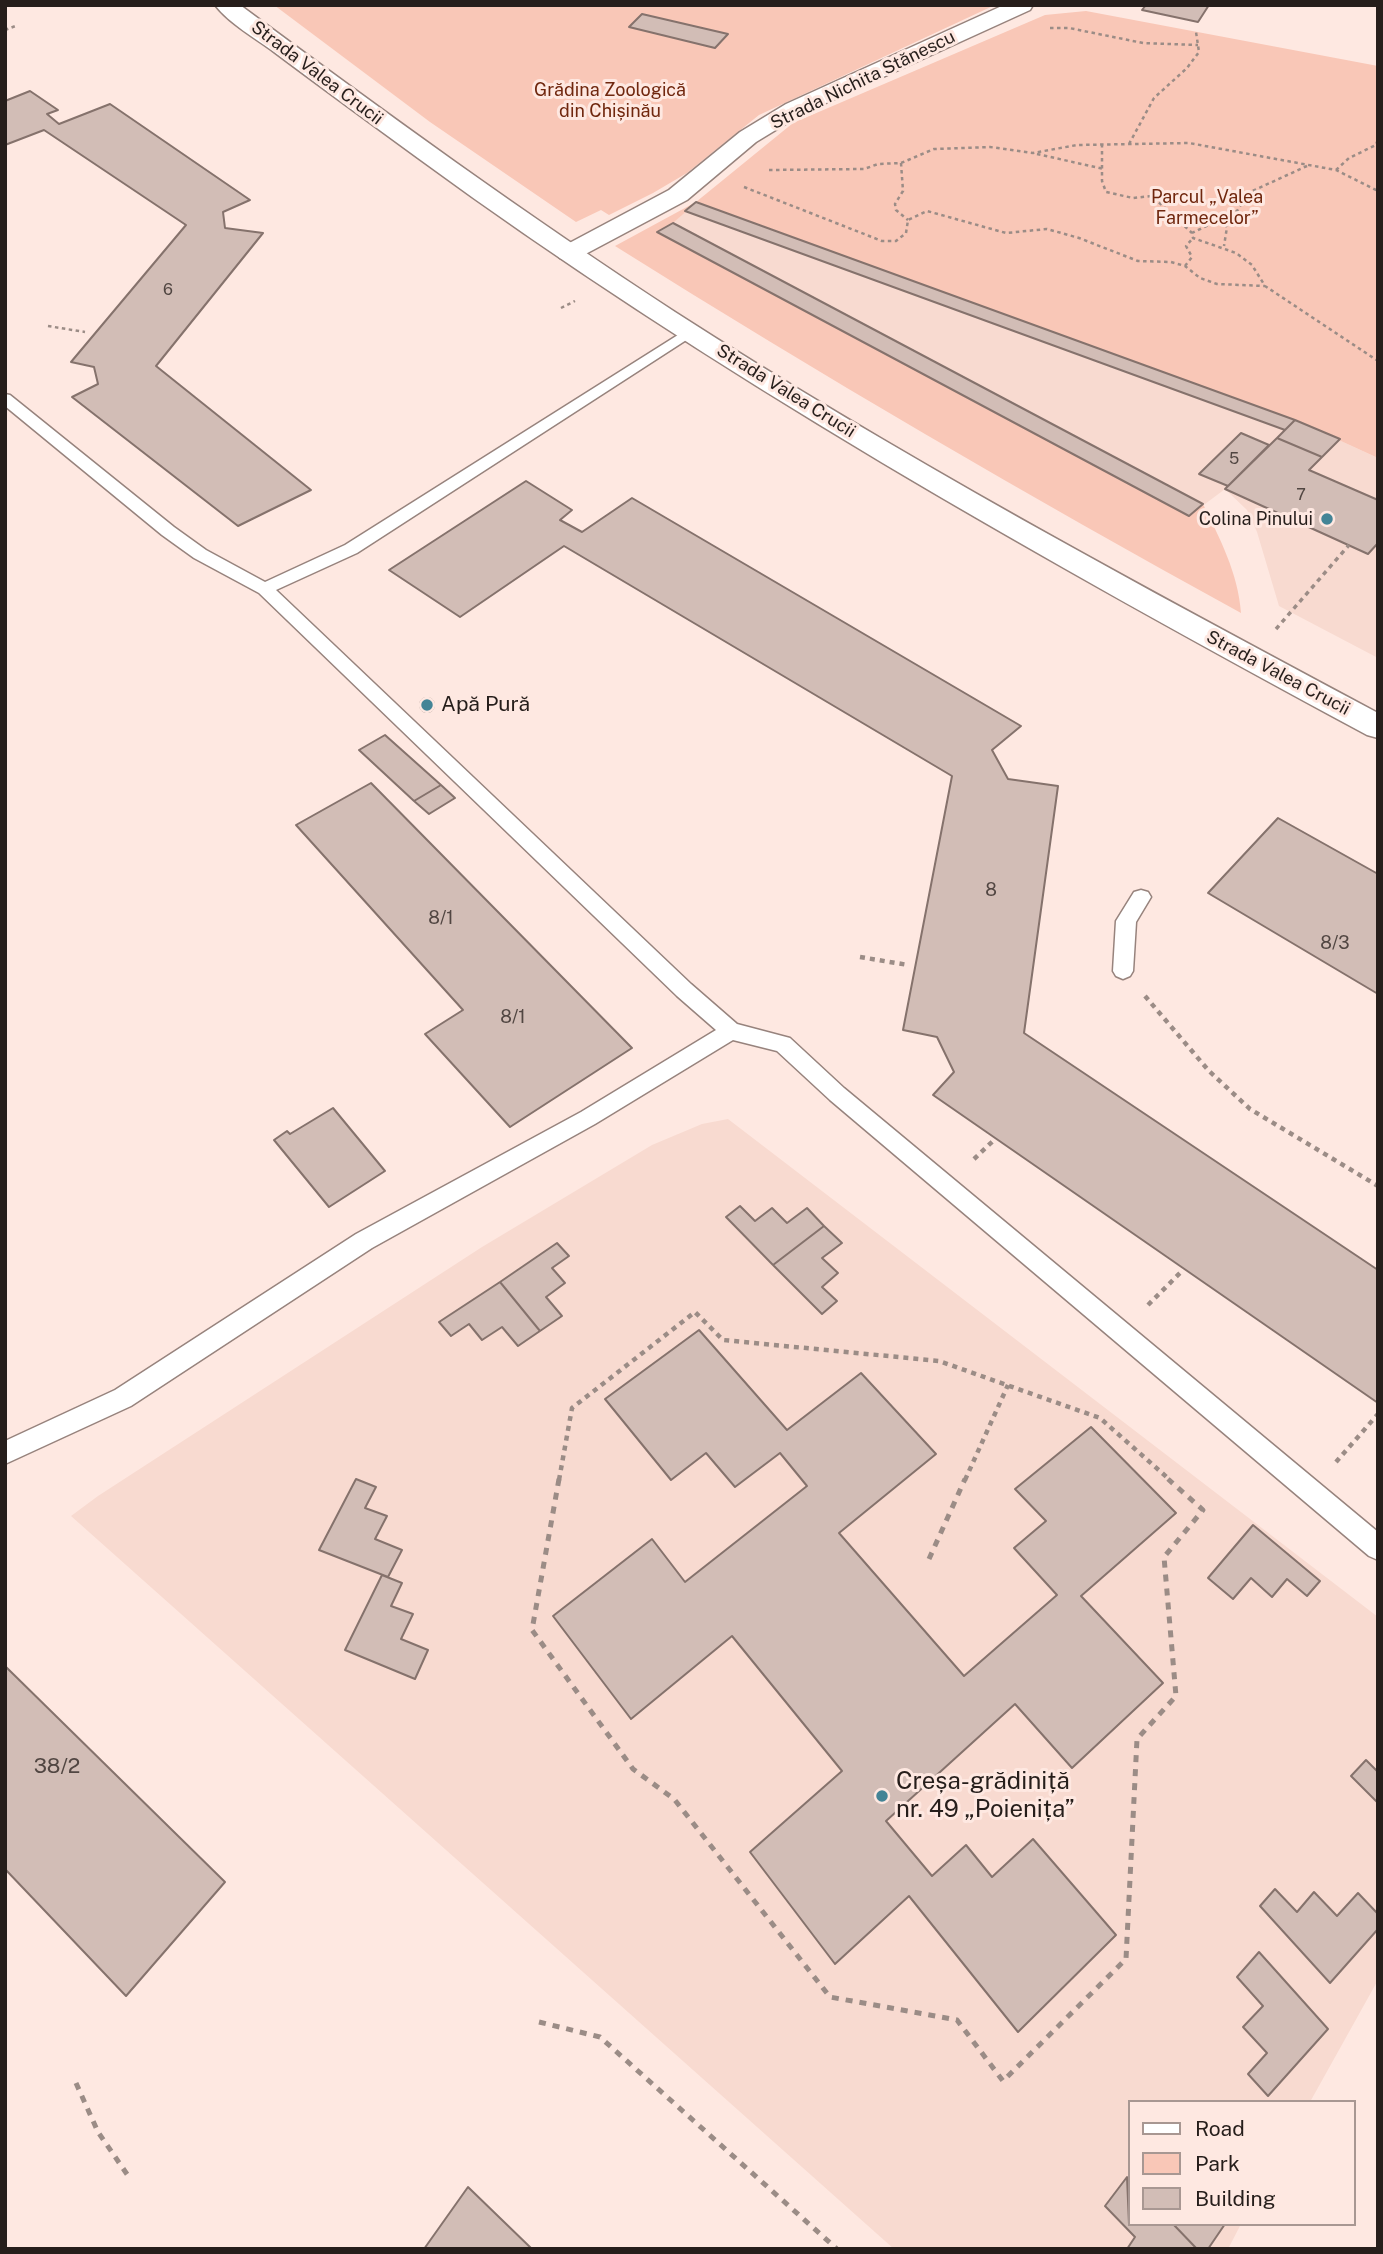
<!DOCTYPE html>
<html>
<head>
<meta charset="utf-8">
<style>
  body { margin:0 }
  #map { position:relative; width:1383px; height:2254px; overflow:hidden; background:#fee8e1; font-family:"Public Sans",sans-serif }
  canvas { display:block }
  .frame { position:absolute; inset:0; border:7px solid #261e1b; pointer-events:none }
  .legend { position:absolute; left:1128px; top:2100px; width:228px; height:126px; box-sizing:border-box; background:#fee8e1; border:2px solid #a89792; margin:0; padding:9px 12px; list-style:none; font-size:21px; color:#261e1b }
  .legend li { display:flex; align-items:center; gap:14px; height:35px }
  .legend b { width:35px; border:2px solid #a89792 }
</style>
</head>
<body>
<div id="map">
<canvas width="1383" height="2254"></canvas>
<div class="frame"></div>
<ul class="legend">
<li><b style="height:9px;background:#fff"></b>Road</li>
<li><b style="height:19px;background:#f9c7b7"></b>Park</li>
<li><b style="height:19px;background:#d2bdb6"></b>Building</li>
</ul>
</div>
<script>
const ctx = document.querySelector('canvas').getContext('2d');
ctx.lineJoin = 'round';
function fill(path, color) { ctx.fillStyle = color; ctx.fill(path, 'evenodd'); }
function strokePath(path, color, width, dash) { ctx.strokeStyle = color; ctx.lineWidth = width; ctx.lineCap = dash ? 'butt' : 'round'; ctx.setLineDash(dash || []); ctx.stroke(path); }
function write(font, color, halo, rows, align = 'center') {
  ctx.font = font + ' "Public Sans",sans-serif'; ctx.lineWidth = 6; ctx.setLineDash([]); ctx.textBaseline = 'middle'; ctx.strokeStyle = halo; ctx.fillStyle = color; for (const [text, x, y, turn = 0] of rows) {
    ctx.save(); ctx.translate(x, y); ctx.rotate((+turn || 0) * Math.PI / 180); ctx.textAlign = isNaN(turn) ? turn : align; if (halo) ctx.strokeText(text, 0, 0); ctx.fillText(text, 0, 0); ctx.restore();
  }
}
fill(new Path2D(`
  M696 202 1295 420 1378 458V658L1279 606 1257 532 1247 510 1225 489 1189 516 657 232 673 223Z
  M728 1119 1378 1617V1980L1310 2102H1129V2224H1241L1228 2249H894L71 1516 98 1496 482 1247 652 1145 702 1124Z`), '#f8dad0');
fill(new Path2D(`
  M274 5H995L759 115 687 173 653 193 609 215 601 210 576 222 430 122Z
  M1086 11 1378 66V458L1295 420 697 202 673 223 658 231 1188 516 1203 504C1220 539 1238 573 1241 613 1028 496 820 375 615 246L696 202 793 123 1045 15Z`), '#f9c7b7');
const building = new Path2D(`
  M1146 5H1209L1198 22 1142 10Z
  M642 14 728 34 715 48 629 27Z
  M30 91 58 110 47 114 59 124 110 104 250 200 223 212 225 228 263 233 156 366 311 490 238 526 72 397 98 384 94 367 71 362 186 225 44 130 5 145V101Z
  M696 202 1295 420 1285 430 685 211Z
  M673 223 1203 504 1189 516 657 232Z
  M1295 420 1340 439 1322 457 1277 438Z
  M1241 433 1269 445 1228 486 1199 474Z
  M1277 438 1322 457 1309 470 1378 500V543L1368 554 1225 489Z
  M526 481 572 510 560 520 582 532 632 498 1021 726 992 750 1008 779 1058 786 1024 1033 1378 1270V1403L933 1095 954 1072 937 1037 903 1030 952 776 564 546 460 617 389 570Z
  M420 705a7 7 0 1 1 14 0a7 7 0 1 1-14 0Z
  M385 735 441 785 414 801 359 750Z
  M371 783 632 1048 510 1127 425 1034 463 1010 296 825Z
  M441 785 455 798 429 814 414 801Z
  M1278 818 1378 874V994L1208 893Z
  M333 1108 385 1171 329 1207 274 1140 287 1131 290 1134Z
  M740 1206 755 1221 772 1208 787 1223 807 1208 824 1226 773 1265 726 1217Z
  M824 1226 842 1243 822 1258 838 1273 822 1287 837 1301 822 1314 773 1265Z
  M557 1243 569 1256 552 1268 565 1283 546 1297 562 1316 540 1331 500 1282Z
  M500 1282 540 1331 518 1346 502 1327 482 1340 469 1324 451 1336 439 1322Z
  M699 1330 787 1430 861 1373 936 1454 839 1533 964 1676 1057 1595 1014 1548 1046 1521 1015 1489 1091 1427 1176 1513 1081 1596 1163 1683 1072 1768 1015 1704 886 1821 932 1876 966 1845 992 1877 1033 1839 1116 1935 1018 2032 909 1896 835 1964 750 1852 842 1771 732 1636 631 1719 553 1616 652 1539 685 1582 807 1486 780 1453 735 1487 706 1453 671 1480 605 1399Z
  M356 1479 376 1487 365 1508 387 1516 375 1539 402 1550 388 1577 319 1550Z
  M1253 1525 1320 1581 1307 1596 1287 1579 1272 1597 1251 1578 1233 1599 1208 1578Z
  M382 1575 402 1583 391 1606 413 1614 401 1639 428 1650 415 1679 345 1650Z
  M5 1666 225 1882 126 1996 5 1869Z
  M1366 1760 1378 1772V1803L1351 1776Z
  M1275 1889 1297 1912 1314 1892 1337 1916 1358 1893 1378 1914V1929L1330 1983 1260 1906Z
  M1259 1952 1328 2029 1268 2096 1248 2074 1267 2053 1243 2027 1263 2006 1237 1977Z
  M1127 2177 1129 2224H1173L1197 2249H1127L1135 2237 1105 2206Z
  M468 2187 532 2249H424Z
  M1173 2224H1225L1208 2249H1197Z`);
fill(building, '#d2bdb6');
strokePath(building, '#85726c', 2);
const service = new Path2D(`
  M689 328 694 329 696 332 694 335 357 553 276 590 691 984 737 1024 790 1038 844 1088 1378 1532V1560L1369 1556 830 1100 777 1051 733 1040 595 1124 372 1248 131 1406 5 1464V1441L115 1390 356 1234 581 1112 716 1030 677 996 259 593 194 558 162 535 5 406V394L10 395 174 527 206 550 265 582 345 545Z
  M1141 890 1148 892 1151 897 1136 922 1133 971 1130 976 1123 979 1116 976 1113 971 1116 921 1134 892Z`);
const minor = new Path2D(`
  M1004 5H1033L1030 10 802 114 756 142 687 200 578 258 569 261 560 258 556 253 560 248 669 190 740 132 786 104Z`);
const primary = new Path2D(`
  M215 5H240C383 111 526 215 675 312 902 458 1140 586 1378 713V738L1367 735C1041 559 717 377 418 158 370 123 322 88 274 52 255 38 230 24 215 5Z`);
strokePath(service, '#97837d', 3);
strokePath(minor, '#97837d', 3);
strokePath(primary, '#97837d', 3);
strokePath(new Path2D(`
  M1050 28H1069L1143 43 1198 45
  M5 30 18 25
  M1378 121V130
  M1102 144V181L1106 192 1133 198 1152 196 1192 233
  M1129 144 1154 98 1187 68 1199 52 1196 32
  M1037 154 1104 169
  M901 163 903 191 895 204 896 210 908 220
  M1307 166 1248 193 1237 211 1192 233 1193 238 1236 253 1252 265 1265 286 1378 361
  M769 170 864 169 878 164 901 163 934 149 990 147 1033 153 1077 145 1189 143 1336 170 1378 191
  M1336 170 1349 158 1376 145 1378 139
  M744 187 882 241H896L906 233 908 220 927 211 1006 233 1047 229 1079 238 1138 261 1171 262 1185 266 1200 278 1217 284 1265 286
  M1219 220 1227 227 1224 246
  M1185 266 1192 257 1186 246 1193 238
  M561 308 575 301
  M48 326 85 332`), '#9b8c86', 2.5, [3.5, 3.5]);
strokePath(new Path2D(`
  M1276 629 1349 545`), '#9b8c86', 3.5, [4.5, 4.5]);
strokePath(new Path2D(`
  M860 957 908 965
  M1145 996 1209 1071 1250 1109 1378 1186
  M974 1159 994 1140
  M1148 1305 1180 1273
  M1336 1462 1378 1414
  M559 1480 572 1408 695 1312 723 1340 939 1361 1100 1418 1170 1480
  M965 1480 1008 1385`), '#9b8c86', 4.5, [5, 5]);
strokePath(new Path2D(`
  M559 1479 532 1630 633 1769 674 1799 830 1997 957 2020 1003 2081 1126 1959 1137 1739 1176 1696 1164 1557 1203 1510 1168 1479
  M929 1559 965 1479
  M539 2022 600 2037 837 2249
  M76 2083 98 2132 131 2180`), '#9b8c86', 5, [7, 7]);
fill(service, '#fff');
fill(minor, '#fff');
fill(primary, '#fff');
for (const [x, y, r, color] of [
  [1327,519,7,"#438496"],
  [427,705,7,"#438496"],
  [882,1796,7,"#438496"]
]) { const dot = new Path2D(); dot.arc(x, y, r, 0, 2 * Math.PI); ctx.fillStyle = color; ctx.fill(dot); strokePath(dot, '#fee8e1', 2.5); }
write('16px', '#514642', null, [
  ["6",168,290],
  ["5",1234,459],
  ["7",1301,495]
]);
write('18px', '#261e1b', '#fee8e1', [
  ["Strada Valea Crucii",317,73,37],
  ["Strada Nichita Stănescu",863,80,-26],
  ["Strada Valea Crucii",786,391,32],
  ["Strada Valea Crucii",1278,673,28]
]);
write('18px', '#70270e', '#fee8e1', [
  ["Grădina Zoologică",610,90],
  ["din Chișinău",610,111],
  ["Parcul „Valea",1207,197],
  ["Farmecelor”",1207,218]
]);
write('18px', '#261e1b', '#fee8e1', [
  ["Colina Pinului",1313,519]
], 'right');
write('18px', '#514642', null, [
  ["8",991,890],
  ["8/1",441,918],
  ["8/3",1335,943],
  ["8/1",513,1017]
]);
write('21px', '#261e1b', '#fee8e1', [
  ["Apă Pură",441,705]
], 'left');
write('21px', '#514642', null, [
  ["38/2",57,1767]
]);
write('24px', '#261e1b', '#fee8e1', [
  ["Creșa-grădiniță",896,1782],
  ["nr. 49 „Poienița”",896,1810]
], 'left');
</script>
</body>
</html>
